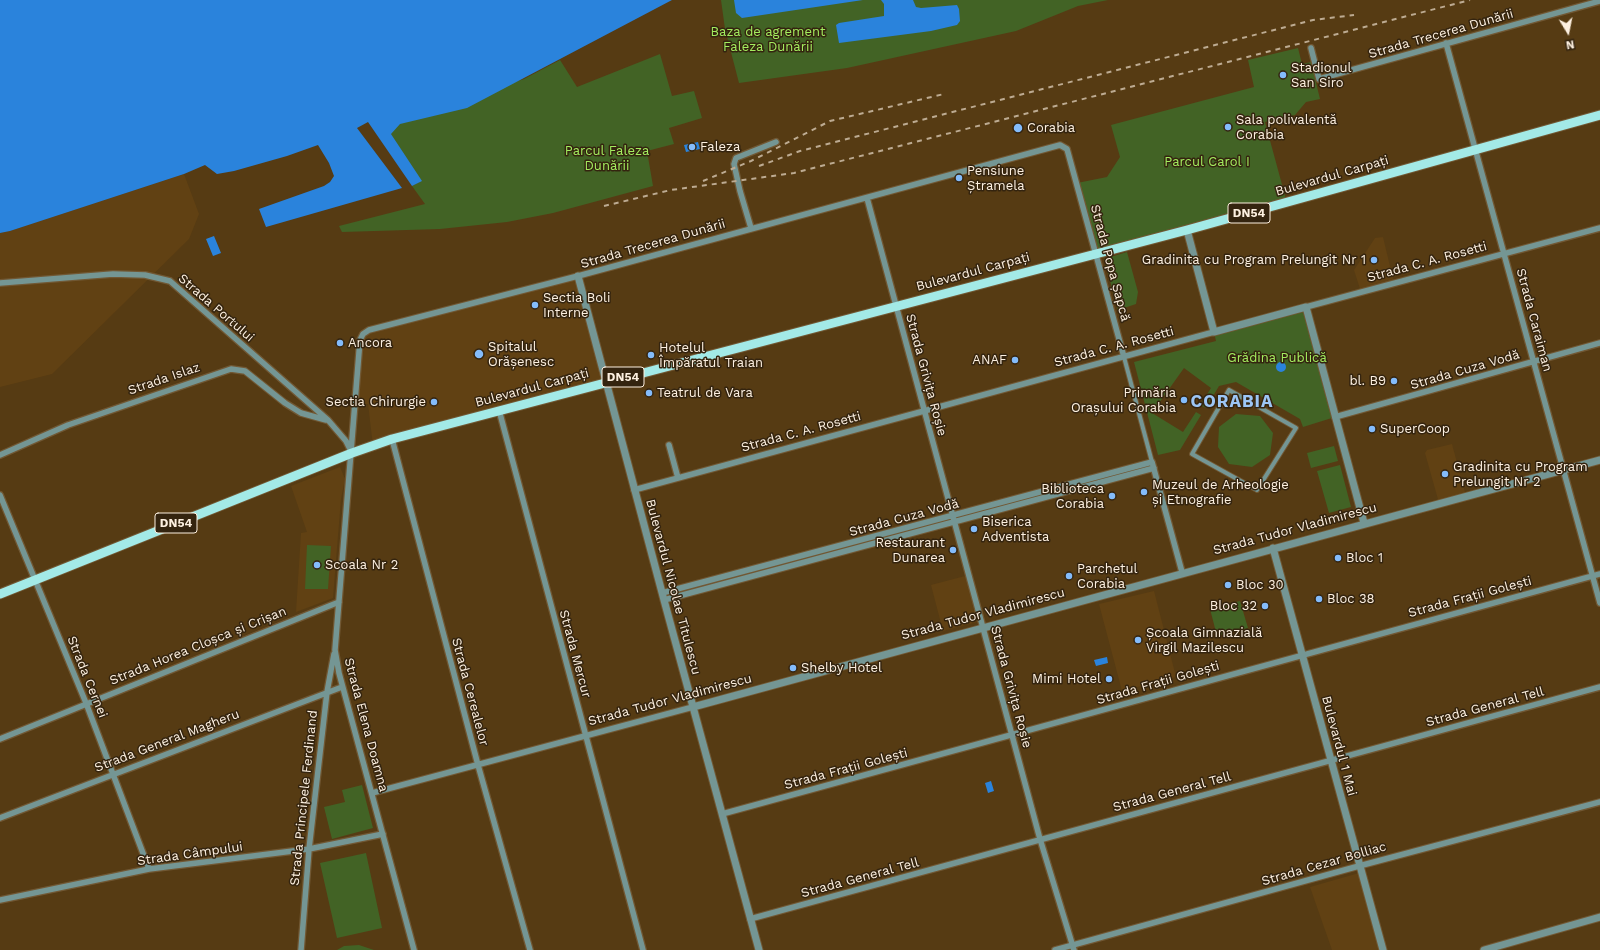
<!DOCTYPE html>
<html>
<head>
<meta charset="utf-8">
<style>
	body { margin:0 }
	#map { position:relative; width:1600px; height:950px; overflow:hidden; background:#563b13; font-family:"Work Sans",sans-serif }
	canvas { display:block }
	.north { position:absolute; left:1548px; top:12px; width:40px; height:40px; -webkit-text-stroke:3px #34240f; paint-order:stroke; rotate:170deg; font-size:11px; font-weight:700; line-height:16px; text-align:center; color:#fdf0e0 }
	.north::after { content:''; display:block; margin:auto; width:14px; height:18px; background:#fdf0e0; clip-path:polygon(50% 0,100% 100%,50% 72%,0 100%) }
</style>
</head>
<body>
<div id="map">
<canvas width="1600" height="950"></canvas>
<div class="north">N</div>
</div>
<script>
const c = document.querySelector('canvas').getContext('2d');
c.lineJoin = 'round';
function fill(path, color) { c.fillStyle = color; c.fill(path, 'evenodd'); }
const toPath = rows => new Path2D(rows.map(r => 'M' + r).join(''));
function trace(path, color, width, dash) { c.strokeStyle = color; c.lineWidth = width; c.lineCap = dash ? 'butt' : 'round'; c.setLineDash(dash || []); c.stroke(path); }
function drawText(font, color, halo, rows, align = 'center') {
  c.font = font + ' "Work Sans",sans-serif'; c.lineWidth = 3; c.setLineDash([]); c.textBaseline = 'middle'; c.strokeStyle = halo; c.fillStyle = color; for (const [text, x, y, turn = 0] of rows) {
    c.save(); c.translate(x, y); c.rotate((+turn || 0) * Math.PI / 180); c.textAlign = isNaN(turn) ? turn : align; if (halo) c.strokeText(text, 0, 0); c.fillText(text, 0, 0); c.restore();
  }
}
const built = toPath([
	[184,174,199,214,189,239,52,374,0,387,0,233,10,231],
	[1383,237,1394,283,1361,292,1354,270,1375,238],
	[578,276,606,382,373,446,368,404,355,405,363,334],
	[1452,444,1466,496,1439,503,1425,453,1427,450],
	[340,467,345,479,341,499,333,598,296,612,301,533,307,532,291,486],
	[965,576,977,622,943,631,931,585],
	[1154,591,1176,677,1122,691,1099,604],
	[1359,873,1382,950,1332,950,1310,887]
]);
const green = toPath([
	[721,0,1108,0,1078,6,1016,31,847,68,739,83,725,29],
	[1298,48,1302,64,1311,62,1320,99,1306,102,1295,115,1265,122,1287,203,1096,254,1077,183,1107,177,1120,157,1111,125,1254,87,1248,60],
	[660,54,672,96,694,91,702,118,669,128,674,144,647,151,653,186,553,213,507,222,440,229,342,232,339,226,425,204,412,186,421,181,390,133,400,121,524,79,560,60,577,87],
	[1127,252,1138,292,1136,304,1118,310,1104,259],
	[1306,307,1335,417,1303,427,1300,419,1236,382,1219,386,1206,408,1200,405,1211,388,1184,368,1152,413,1183,432,1196,412,1201,415,1180,450,1158,455,1134,362,1216,341,1214,332],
	[1236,414,1260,416,1273,433,1270,455,1252,467,1229,464,1218,447,1219,427],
	[1334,446,1338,461,1311,468,1307,453],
	[1340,465,1351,507,1329,513,1317,471],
	[1025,498,1026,499,967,516,966,514],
	[947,520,947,522,683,592,682,590],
	[307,545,331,546,328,589,305,589],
	[1240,601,1248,628,1217,636,1210,609],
	[362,785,373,828,332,839,324,807,345,802,342,790],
	[366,853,382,928,337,938,320,863],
	[359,945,374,950,337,950,344,946]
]);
const water = toPath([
	[0,0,672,0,467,108,400,124,391,134,422,181,412,186,368,122,357,128,402,188,266,227,259,209,324,186,330,182,334,176,329,163,318,145,287,156,234,171,217,174,205,165,184,174,10,231,0,233],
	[734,0,863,0,742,18,736,13],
	[881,0,913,0,916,7,921,8,957,5,959,9,960,21,957,25,931,31,839,43,836,25,839,23,884,16,884,4],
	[698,142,700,149,686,152,684,145],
	[214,236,221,253,213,256,206,239],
	'1276 367a5 5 0 1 1 10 0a5 5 0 1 1-10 0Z',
	[1107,657,1108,663,1096,666,1094,660],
	[991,781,994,791,988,793,985,783]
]);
const pedestrian = toPath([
	[1124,357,1152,462],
	[1229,390,1296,428,1257,490,1192,454,1229,390]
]);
const minor = toPath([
	[1446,43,1600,603],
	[1311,48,1319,79,1600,1],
	[867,198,1040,839,1074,950],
	[751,228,740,191,734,164,736,158,776,142],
	[0,283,113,274,145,275,170,281,328,420,346,441,352,453],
	[1306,307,1600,228],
	[499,410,643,950],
	[1335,417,1600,343],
	[392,439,478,765,530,950],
	[669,445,678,478],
	[0,455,68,425,231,369,245,371,285,403,301,413,326,420],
	[634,490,1214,332],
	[0,495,86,703,149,869],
	[662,593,1152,462,1182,572],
	[664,600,1154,468],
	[0,739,339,602],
	[372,793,693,707],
	[722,814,1600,574],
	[0,818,342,687],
	[0,900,149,869,309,849,383,834],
	[750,919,1600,687],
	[301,950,309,849,327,692,334,654],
	[414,950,339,673,335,650,360,340,363,334,369,330,578,276,1060,145,1067,149,1124,357],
	[1055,950,1359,866,1600,802]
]);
const tertiary = toPath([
	[1187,230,1214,332,1306,307,1364,523],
	[578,276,664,600,759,950],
	[1273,548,1383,950],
	[693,707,1600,460],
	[1484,950,1600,917]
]);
const primary = toPath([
	[0,594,352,453,392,439,1187,230,1600,115]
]);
const rail = toPath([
	[759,166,800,151,1313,20,1354,15],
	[703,181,751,161,830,121,944,94],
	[604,206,671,190,794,173,1470,0]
]);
const markers = [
	[1283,75,4,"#84bcfb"],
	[1228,127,4,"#84bcfb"],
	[1018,128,5,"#84bcfb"],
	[692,147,4,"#84bcfb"],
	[959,178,4,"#84bcfb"],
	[1374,260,4,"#84bcfb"],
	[535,305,4,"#84bcfb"],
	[340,343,4,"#84bcfb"],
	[479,354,5,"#84bcfb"],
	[651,355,4,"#84bcfb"],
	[1015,360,4,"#84bcfb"],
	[1394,381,4,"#84bcfb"],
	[649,393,4,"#84bcfb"],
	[1184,400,4,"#84bcfb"],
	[434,402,4,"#84bcfb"],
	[1372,429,4,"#84bcfb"],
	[1445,474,4,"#84bcfb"],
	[1144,492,4,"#84bcfb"],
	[1112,496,4,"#84bcfb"],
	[974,529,4,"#84bcfb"],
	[953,550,4,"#84bcfb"],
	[1338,558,4,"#84bcfb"],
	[317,565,4,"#84bcfb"],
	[1069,576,4,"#84bcfb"],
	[1228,585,4,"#84bcfb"],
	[1319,599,4,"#84bcfb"],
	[1265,606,4,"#84bcfb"],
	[1138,640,4,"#84bcfb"],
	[793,668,4,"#84bcfb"],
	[1109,679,4,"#84bcfb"]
];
const shields = [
	[1249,213,42],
	[623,377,42],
	[176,523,42]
];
const shieldNames = [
	["DN54",1249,213],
	["DN54",623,377],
	["DN54",176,523]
];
const parkNames = [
	["Baza de agrement",768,32],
	["Faleza Dunării",768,47],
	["Parcul Faleza",607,151],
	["Dunării",607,166],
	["Parcul Carol I",1207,162],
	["Grădina Publică",1277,358]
];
const streetNames = [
	["Strada Trecerea Dunării",1441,34,-16],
	["Bulevardul Carpați",1332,176,-16],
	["Strada Trecerea Dunării",653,244,-16],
	["Strada C. A. Rosetti",1427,262,-15],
	["Strada Popa Șapcă",1110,263,75],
	["Bulevardul Carpați",973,272,-15],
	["Strada Portului",216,308,41],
	["Strada Caraiman",1534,320,75],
	["Strada C. A. Rosetti",1114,347,-15],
	["Strada Cuza Vodă",1465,370,-16],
	["Strada Grivița Roșie",926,375,75],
	["Strada Islaz",164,379,-19],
	["Bulevardul Carpați",532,388,-15],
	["Strada C. A. Rosetti",801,432,-15],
	["Strada Cuza Vodă",904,518,-15],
	["Strada Tudor Vladimirescu",1295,529,-15],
	["Bulevardul Nicolae Titulescu",673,587,75],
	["Strada Frații Golești",1470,597,-15],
	["Strada Tudor Vladimirescu",983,614,-15],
	["Strada Horea Cloșca și Crișan",198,646,-22],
	["Strada Mercur",575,654,75],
	["Strada Cernei",87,677,68],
	["Strada Frații Golești",1158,683,-16],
	["Strada Grivița Roșie",1011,687,75],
	["Strada Cerealelor",470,692,75],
	["Strada Tudor Vladimirescu",670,700,-15],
	["Strada General Tell",1485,707,-15],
	["Strada Elena Doamna",366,725,75],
	["Strada General Magheru",167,741,-21],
	["Bulevardul 1 Mai",1339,746,75],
	["Strada Frații Golești",846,769,-15],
	["Strada General Tell",1172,792,-15],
	["Strada Principele Ferdinand",304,798,-84],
	["Strada Câmpului",190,854,-8],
	["Strada Cezar Bolliac",1324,864,-16],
	["Strada General Tell",860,878,-15]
];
const poiNames = [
	["Stadionul",1291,68],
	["San Siro",1291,83],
	["Sala polivalentă",1236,120],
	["Corabia",1236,135],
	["Corabia",1027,128],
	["Faleza",700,147],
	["Pensiune",967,171],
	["Ștramela",967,186],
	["Gradinita cu Program Prelungit Nr 1",1366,260,"right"],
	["Sectia Boli",543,298],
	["Interne",543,313],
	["Ancora",348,343],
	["Spitalul",488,347],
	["Orășenesc",488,362],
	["Hotelul",659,348],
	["Împăratul Traian",659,363],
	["ANAF",1007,360,"right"],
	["bl. B9",1386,381,"right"],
	["Teatrul de Vara",657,393],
	["Primăria",1176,393,"right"],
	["Orașului Corabia",1176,408,"right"],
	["Sectia Chirurgie",426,402,"right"],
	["SuperCoop",1380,429],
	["Gradinita cu Program",1453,467],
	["Prelungit Nr 2",1453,482],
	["Muzeul de Arheologie",1152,485],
	["și Etnografie",1152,500],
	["Biblioteca",1104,489,"right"],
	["Corabia",1104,504,"right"],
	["Biserica",982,522],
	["Adventista",982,537],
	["Restaurant",945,543,"right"],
	["Dunarea",945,558,"right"],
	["Bloc 1",1346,558],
	["Scoala Nr 2",325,565],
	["Parchetul",1077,569],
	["Corabia",1077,584],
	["Bloc 30",1236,585],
	["Bloc 38",1327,599],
	["Bloc 32",1257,606,"right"],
	["Școala Gimnazială",1146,633],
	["Virgil Mazilescu",1146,648],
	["Shelby Hotel",801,668],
	["Mimi Hotel",1101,679,"right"]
];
const districtNames = [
	["CORABIA",1232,402]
];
fill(built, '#614113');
fill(green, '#426325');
fill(water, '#2a83dc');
trace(pedestrian, '#715834', 6);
trace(minor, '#715834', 8);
trace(tertiary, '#715834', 9);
trace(primary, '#715834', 11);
trace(pedestrian, '#749694', 4);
trace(minor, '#749694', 5.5);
trace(tertiary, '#749694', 7);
trace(primary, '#a3eae7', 9);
trace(rail, '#bdab92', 2, [5, 5]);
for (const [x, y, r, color] of markers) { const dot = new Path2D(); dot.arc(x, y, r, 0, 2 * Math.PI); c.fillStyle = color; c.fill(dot); trace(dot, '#34240f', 1.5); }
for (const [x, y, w] of shields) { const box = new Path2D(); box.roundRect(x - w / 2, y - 10, w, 20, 3); c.fillStyle = '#34240f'; c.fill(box); trace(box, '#fdf0e0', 1); }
drawText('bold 12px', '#fdf0e0', null, shieldNames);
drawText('13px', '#a3ed5f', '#34240f', parkNames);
drawText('13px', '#fdf0e0', '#34240f', streetNames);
drawText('13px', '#fdf0e0', '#34240f', poiNames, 'left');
c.letterSpacing = '1px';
drawText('bold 17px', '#9dc6f5', '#34240f', districtNames);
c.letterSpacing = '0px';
</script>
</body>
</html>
